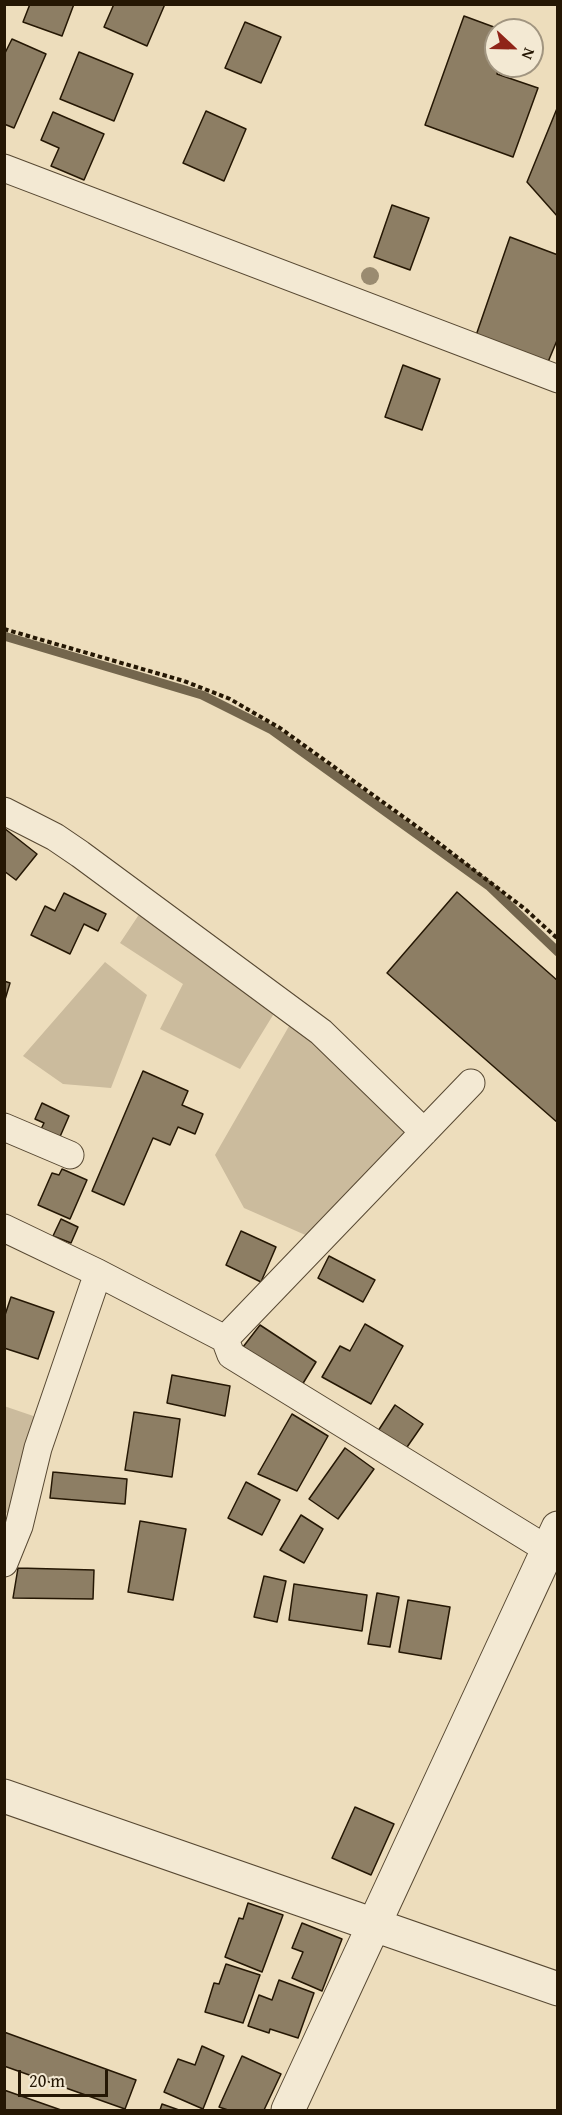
<!DOCTYPE html>
<html>
<head>
<meta charset="utf-8">
<style>
	body { margin:0 }
	#map { position:relative; width:562px; height:2115px; overflow:hidden; background:#edddbc; font-family:"Gentium Book Plus",serif }
	canvas { display:block }
	.frame { position:absolute; inset:0; border:6px solid #251704; pointer-events:none }
	.north { position:absolute; left:484px; top:18px; width:60px; height:60px; box-sizing:border-box; background:#f3e9d3; border:2px solid #a19580; border-radius:50%; rotate:112deg; font-size:16px; font-weight:700; line-height:24px; text-align:center; color:#251704 }
	.north::after { content:''; display:block; margin:auto; width:21px; height:27px; background:#8f2418; clip-path:polygon(50% 0,100% 100%,50% 72%,0 100%) }
	.scale { position:absolute; left:18px; top:2070px; width:90px; height:27px; box-sizing:border-box; border:3px solid #251704; border-top:0; padding-left:8px; font-size:18px; line-height:21px; white-space:nowrap; color:#251704; -webkit-text-stroke:4px #f3e9d3; paint-order:stroke }
</style>
</head>
<body>
<div id="map">
<canvas width="562" height="2115"></canvas>
<div class="frame"></div>
<div class="north">N</div>
<div class="scale">20 m</div>
</div>
<script>
const c = document.querySelector('canvas').getContext('2d');
c.lineJoin = 'round';
function fill(path, color) { c.fillStyle = color; c.fill(path, 'evenodd'); }
const toPath = rows => new Path2D(rows.map(r => 'M' + r).join(''));
function trace(path, color, width, dash) { c.strokeStyle = color; c.lineWidth = width; c.lineCap = dash ? 'butt' : 'round'; c.setLineDash(dash || []); c.stroke(path); }
const green = toPath([
	[146,904,281,1002,240,1069,160,1029,183,984,120,943],
	[105,962,147,995,111,1088,63,1084,23,1056],
	[296,1014,424,1132,319,1241,244,1208,215,1155],
	[4,1406,48,1421,19,1526,5,1511]
]);
const stream = toPath([
	[4,636,202,695,272,730,489,886,558,952]
]);
const building = toPath([
	[30,4,74,4,62,36,23,22,30,4],
	[114,4,165,4,147,46,104,27,114,4],
	[464,16,502,30,496,30,496,66,499,66,497,74,538,88,513,157,425,125,464,16],
	[245,22,281,37,261,83,225,68,245,22],
	[12,39,46,54,14,128,4,124,4,55,12,39],
	[79,52,133,74,114,121,60,99,79,52],
	[558,106,558,217,527,182,558,106],
	[206,111,246,129,224,181,183,163,206,111],
	[53,112,104,134,84,180,51,166,59,148,41,140,53,112],
	[392,205,429,218,410,270,374,257,392,205],
	[510,237,558,255,558,338,543,374,472,347,510,237],
	[403,365,440,379,422,430,385,417,403,365],
	[4,828,37,854,16,880,4,871,4,828],
	[457,892,558,981,558,1123,387,973,457,892],
	[64,893,106,914,98,931,84,924,70,954,31,935,45,906,55,911,64,893],
	[4,981,10,983,4,1003,4,981],
	[143,1071,188,1091,182,1105,203,1114,195,1134,178,1127,170,1145,153,1138,124,1205,92,1191,143,1071],
	[42,1103,69,1116,59,1139,40,1131,44,1123,35,1119,42,1103],
	[62,1169,87,1180,70,1219,38,1205,52,1173,59,1175,62,1169],
	[61,1219,78,1227,71,1243,53,1236,61,1219],
	[241,1231,276,1247,261,1282,226,1265,241,1231],
	[329,1256,375,1280,363,1302,318,1278,329,1256],
	[11,1297,54,1312,38,1359,4,1348,4,1318,11,1297],
	[365,1324,403,1346,371,1404,322,1377,340,1346,350,1351,365,1324],
	[260,1325,316,1362,302,1385,243,1347,260,1325],
	[172,1375,230,1386,225,1416,167,1403,172,1375],
	[395,1405,423,1424,405,1450,378,1431,395,1405],
	[134,1412,180,1419,172,1477,125,1470,134,1412],
	[292,1414,328,1436,297,1491,258,1474,292,1414],
	[345,1448,374,1469,338,1519,309,1499,345,1448],
	[53,1472,127,1479,125,1504,50,1498,53,1472],
	[246,1482,280,1500,262,1535,228,1518,246,1482],
	[301,1515,323,1529,304,1563,280,1550,301,1515],
	[140,1521,186,1529,173,1600,128,1592,140,1521],
	[18,1568,94,1570,93,1599,13,1598,18,1568],
	[264,1576,286,1581,277,1622,254,1617,264,1576],
	[294,1584,367,1595,362,1631,289,1620,294,1584],
	[377,1593,399,1597,390,1647,368,1644,377,1593],
	[408,1600,450,1607,441,1659,399,1652,408,1600],
	[355,1807,394,1824,371,1875,332,1858,355,1807],
	[248,1903,283,1915,262,1972,225,1957,239,1918,243,1919,248,1903],
	[302,1923,342,1939,322,1991,292,1978,303,1952,292,1948,302,1923],
	[226,1964,260,1975,243,2023,205,2012,214,1983,219,1984,226,1964],
	[279,1980,314,1993,298,2038,270,2029,269,2033,248,2026,259,1995,272,2000,279,1980],
	[4,2032,136,2080,125,2109,4,2066,4,2032],
	[202,2046,224,2056,203,2109,164,2092,178,2059,195,2065,202,2046],
	[242,2056,281,2074,264,2110,228,2110,219,2107,242,2056],
	[4,2090,61,2110,4,2110,4,2090],
	[162,2104,179,2110,160,2110,162,2104]
]);
const path = toPath([
	[4,629,184,681,230,699,280,728,423,831,525,909,558,939]
]);
const minor = toPath([
	[4,168,558,379],
	[4,811,55,837,80,854,321,1032,424,1132],
	[4,1127,70,1155],
	[4,1228,98,1273,38,1448,19,1526,4,1563],
	[98,1273,225,1339,231,1355,558,1556],
	[225,1339,471,1083]
]);
const tertiary = toPath([
	[4,1796,558,1989],
	[288,2110,558,1528]
]);
const trees = [
	[370,276]
];
fill(green, '#cbbb9d');
trace(stream, '#74664d', 9);
fill(building, '#8d7e64');
trace(building, '#251704', 1.5);
trace(minor, '#574832', 29);
trace(tertiary, '#574832', 35);
trace(path, '#251704', 4, [4.5, 3]);
trace(minor, '#f3e9d3', 27);
trace(tertiary, '#f3e9d3', 33);
c.fillStyle = '#9a8b70';
for (const [x, y] of trees) { c.beginPath(); c.arc(x, y, 9, 0, 2 * Math.PI); c.fill(); }
</script>
</body>
</html>
